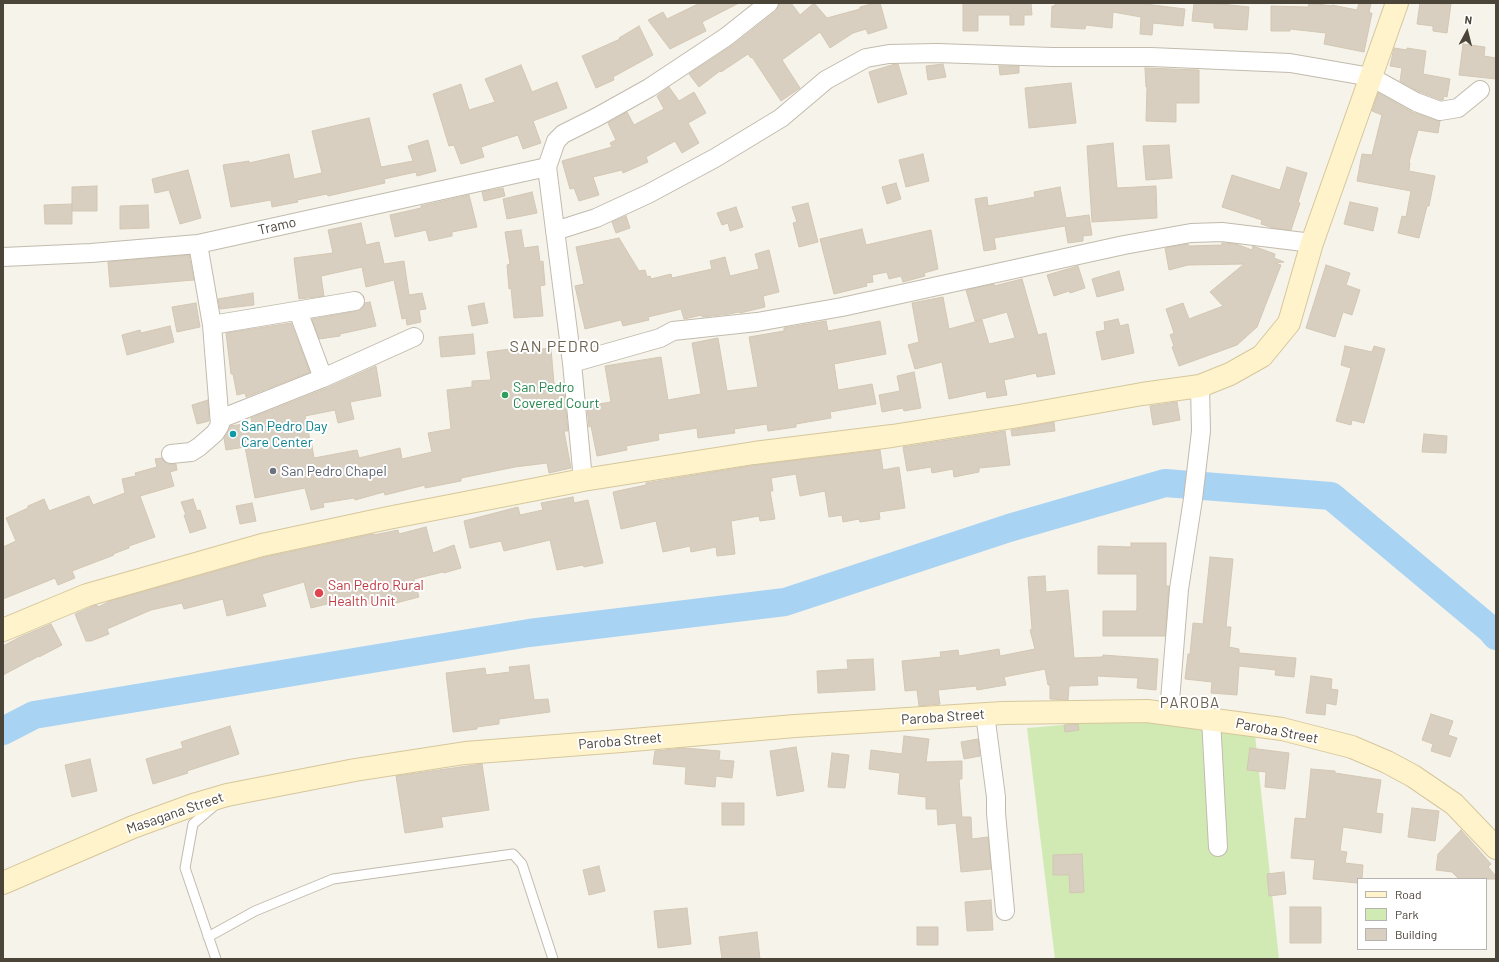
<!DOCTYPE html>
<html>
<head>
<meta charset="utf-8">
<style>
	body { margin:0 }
	#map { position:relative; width:1499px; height:962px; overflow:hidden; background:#f6f3eb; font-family:Barlow,sans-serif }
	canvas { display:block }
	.frame { position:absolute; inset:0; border:4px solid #4b4439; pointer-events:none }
	.legend { position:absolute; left:1357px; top:878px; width:130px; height:72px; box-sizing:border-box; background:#fff; border:1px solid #b7b4b0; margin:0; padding:5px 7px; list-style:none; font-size:12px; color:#4b4439 }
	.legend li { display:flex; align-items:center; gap:8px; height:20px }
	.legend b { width:20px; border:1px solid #b7b4b0 }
	.north { position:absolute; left:1447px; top:12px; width:40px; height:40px; -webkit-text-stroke:3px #fff; paint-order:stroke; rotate:7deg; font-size:11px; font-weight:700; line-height:16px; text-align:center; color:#4b4439 }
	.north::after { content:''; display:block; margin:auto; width:14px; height:18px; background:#4b4439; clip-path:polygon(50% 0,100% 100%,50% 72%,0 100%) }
</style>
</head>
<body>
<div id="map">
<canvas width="1499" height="962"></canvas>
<div class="frame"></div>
<ul class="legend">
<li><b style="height:5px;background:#fff3cc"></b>Road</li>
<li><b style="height:11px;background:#d1eab4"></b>Park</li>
<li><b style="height:11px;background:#d8cfc0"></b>Building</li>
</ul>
<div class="north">N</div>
</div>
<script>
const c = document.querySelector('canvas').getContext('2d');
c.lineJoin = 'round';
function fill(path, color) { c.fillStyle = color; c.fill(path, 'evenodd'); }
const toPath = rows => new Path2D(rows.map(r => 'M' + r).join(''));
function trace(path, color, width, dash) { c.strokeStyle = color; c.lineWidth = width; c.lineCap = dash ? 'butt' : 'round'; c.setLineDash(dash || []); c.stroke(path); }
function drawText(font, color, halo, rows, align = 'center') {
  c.font = font + ' Barlow,sans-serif'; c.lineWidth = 4; c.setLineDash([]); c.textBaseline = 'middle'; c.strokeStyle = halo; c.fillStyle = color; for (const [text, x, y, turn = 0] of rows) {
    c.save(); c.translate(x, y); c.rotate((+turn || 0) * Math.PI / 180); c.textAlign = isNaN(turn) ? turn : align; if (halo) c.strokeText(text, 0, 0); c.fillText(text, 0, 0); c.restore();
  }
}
const green = toPath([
	[1145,718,1255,735,1279,959,1055,959,1027,728]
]);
const river = toPath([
	[3,731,34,715,529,633,785,602,1009,528,1165,483,1331,496,1490,629,1496,636]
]);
const building = toPath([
	[700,3,739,3,702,22,706,31,670,49,648,20,663,12,667,19,700,3],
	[779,3,791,3,800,15,814,3,827,18,860,9,860,7,875,3,880,3,887,28,868,34,866,29,853,33,830,48,820,32,782,60,800,88,781,101,752,57,751,58,748,54,721,72,720,71,699,87,689,74,733,45,776,11,779,7,779,3],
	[963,3,1031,3,1032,15,1024,15,1024,25,1010,25,1010,15,978,15,978,31,963,31,963,3],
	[1055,3,1137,3,1185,9,1183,26,1153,23,1152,35,1140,34,1141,17,1113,12,1112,28,1086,25,1085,29,1051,27,1052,6,1055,6,1055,3],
	[1194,3,1212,3,1249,7,1247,30,1214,28,1214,23,1192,21,1194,3],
	[1309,3,1332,6,1332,5,1357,10,1359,3,1371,3,1369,13,1372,13,1364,52,1324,44,1326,33,1290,29,1290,31,1271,31,1271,6,1308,7,1309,3],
	[1420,3,1451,4,1447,33,1433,31,1433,26,1417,24,1420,3],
	[639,26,653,55,613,77,614,80,596,88,582,56,620,39,619,38,639,26],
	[1463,44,1485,47,1484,56,1496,58,1496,79,1459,75,1463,44],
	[1394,48,1407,50,1407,48,1426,51,1423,74,1450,79,1447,97,1444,96,1443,100,1441,100,1420,92,1400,81,1402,68,1390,66,1394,48],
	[895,64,898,64,907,94,878,103,869,72,895,64],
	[943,64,946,77,928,80,926,66,943,64],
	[521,65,532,92,557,82,567,108,533,121,541,143,523,149,518,135,481,147,484,157,461,164,454,145,449,146,433,94,461,84,469,110,495,102,485,79,521,65],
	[999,66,1019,66,1019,73,1000,75,999,66],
	[1145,68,1199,70,1199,103,1176,103,1176,122,1146,121,1147,87,1146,87,1145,68],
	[1071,83,1076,123,1029,128,1025,88,1071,83],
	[669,87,679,101,694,92,706,113,688,123,699,143,682,153,675,141,646,157,648,162,623,173,622,170,593,177,599,195,579,201,574,188,570,189,562,161,612,147,610,143,616,140,608,123,627,112,634,125,664,109,657,96,669,87],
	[1378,93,1412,112,1440,121,1438,133,1418,130,1409,162,1410,163,1409,171,1435,176,1429,206,1427,206,1419,238,1398,233,1402,216,1406,217,1411,191,1357,181,1362,154,1372,155,1382,115,1372,111,1378,93],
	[369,118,381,167,413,161,408,146,428,140,436,171,417,176,416,172,384,179,385,183,328,196,327,194,297,200,298,202,272,207,271,200,231,207,223,165,249,161,249,163,289,154,294,179,322,173,312,131,369,118],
	[1113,143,1117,188,1156,186,1157,218,1092,222,1087,146,1113,143],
	[1169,145,1172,178,1146,180,1143,146,1169,145],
	[923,154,929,181,906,187,899,160,923,154],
	[1287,167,1307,173,1298,202,1300,203,1291,230,1273,228,1261,224,1262,220,1222,207,1232,175,1280,190,1287,167],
	[188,170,201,218,180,224,169,190,155,193,152,179,188,170],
	[896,183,901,199,887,204,882,187,896,183],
	[97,186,97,211,72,211,72,187,97,186],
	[1060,187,1066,218,1089,215,1092,235,1083,236,1083,241,1068,243,1065,226,994,238,996,249,984,251,975,199,987,197,988,206,1035,197,1034,192,1060,187],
	[503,188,505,196,484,201,482,192,503,188],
	[532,192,537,213,507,219,503,199,532,192],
	[469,195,477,227,452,232,452,236,429,241,426,230,395,237,390,215,421,208,421,206,469,195],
	[1350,202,1378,208,1373,231,1344,224,1350,202],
	[808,203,818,242,799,247,793,223,797,222,792,207,808,203],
	[72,204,72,224,45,224,44,205,72,204],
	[148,205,149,228,120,229,120,206,148,205],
	[736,207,743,227,730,231,728,223,722,225,717,213,736,207],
	[626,216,630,228,616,233,612,222,626,216],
	[361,223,366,245,379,242,384,264,404,261,409,295,422,293,426,309,419,310,421,322,407,325,406,318,402,319,394,280,366,287,362,267,321,276,324,296,299,299,294,258,333,253,328,230,361,223],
	[862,229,866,245,931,230,938,269,924,273,925,276,903,282,901,276,889,279,887,272,872,275,873,282,866,283,867,286,834,294,820,239,862,229],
	[521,230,524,248,538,246,540,262,543,261,545,285,540,286,543,316,514,318,511,288,509,289,507,265,510,264,505,232,521,230],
	[619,238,639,271,645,270,647,277,650,276,651,279,671,274,672,278,712,269,710,261,725,257,730,276,759,269,755,254,769,250,779,292,763,296,765,307,740,313,739,312,729,314,702,317,702,315,684,319,681,309,648,317,649,320,623,326,621,320,585,329,575,286,584,284,576,247,619,238],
	[1222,243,1236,244,1252,250,1253,246,1275,254,1274,258,1284,262,1275,263,1281,265,1257,327,1237,345,1179,366,1172,347,1174,346,1170,335,1174,333,1166,309,1183,303,1189,319,1223,306,1210,292,1244,264,1188,265,1169,270,1165,248,1188,244,1189,246,1222,245,1222,243],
	[189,255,194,280,110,287,108,262,189,255],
	[1326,265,1350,273,1346,285,1360,290,1352,315,1343,312,1335,337,1306,328,1326,265],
	[1078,266,1085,288,1070,293,1069,291,1054,296,1047,275,1078,266],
	[1119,271,1124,290,1097,297,1092,279,1119,271],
	[1022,279,1038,335,1046,333,1055,374,1037,377,1036,373,1004,380,1007,395,987,398,986,391,949,399,942,362,915,369,908,345,919,342,912,303,943,297,949,329,982,320,989,344,1015,338,1007,312,975,321,966,290,994,284,994,286,1022,279],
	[253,293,254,305,220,309,218,299,253,293],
	[370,302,376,326,340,334,340,336,319,339,312,319,357,311,362,309,365,303,370,302],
	[196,303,200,327,177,332,172,307,196,303],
	[484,303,488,323,472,326,468,306,484,303],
	[1118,319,1120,326,1128,324,1134,353,1102,360,1096,332,1105,330,1104,322,1118,319],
	[826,321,828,331,880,321,886,354,834,364,838,390,872,384,876,404,830,412,831,418,796,424,796,427,768,431,767,424,734,429,735,433,698,438,697,428,658,434,659,440,626,446,627,450,597,456,591,426,589,427,587,406,611,402,605,366,661,357,668,400,701,394,692,343,718,338,727,391,758,387,749,337,784,331,784,328,826,321],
	[291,323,310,372,246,397,245,393,237,395,233,374,231,374,226,333,291,323],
	[170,326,174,342,127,355,122,335,140,330,141,333,170,326],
	[473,334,475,354,441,357,439,337,473,334],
	[1345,346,1372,352,1374,346,1385,349,1364,423,1352,420,1351,425,1336,421,1351,368,1341,365,1345,346],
	[551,348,554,384,563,383,568,431,564,431,571,468,549,473,547,463,515,467,461,478,461,481,425,488,425,485,385,495,384,492,355,500,354,498,323,503,324,507,311,510,305,488,255,498,245,447,226,450,224,438,230,426,252,423,251,418,327,388,376,366,381,396,350,402,354,419,338,423,335,410,305,416,310,440,311,440,314,458,357,450,359,458,400,448,402,459,432,452,428,433,451,429,447,390,472,387,472,381,491,380,487,352,510,349,510,352,551,348],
	[914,372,921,408,904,411,903,408,882,412,879,395,900,391,897,376,914,372],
	[208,400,209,421,197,424,192,405,208,400],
	[1177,402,1180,420,1153,425,1150,406,1177,402],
	[1054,422,1055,431,1012,436,1011,430,1054,422],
	[1005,431,1010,465,979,468,979,472,954,477,953,469,932,473,931,467,907,471,903,447,1005,431],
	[1424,434,1447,436,1446,453,1422,452,1424,434],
	[880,450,883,470,899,467,905,508,879,512,880,519,860,522,859,519,843,522,842,515,829,517,825,491,800,496,796,474,771,478,773,491,770,491,775,519,760,521,759,516,731,521,735,554,717,556,716,547,691,552,690,546,663,552,656,521,621,529,613,492,646,485,646,483,658,481,756,465,880,450],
	[162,458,167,464,176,464,177,470,170,472,174,486,140,496,155,537,129,546,129,548,113,554,114,555,72,571,75,578,58,585,55,578,3,599,3,547,16,541,6,518,28,508,28,506,44,499,49,511,89,496,93,505,125,493,122,479,136,476,135,473,157,467,155,459,162,458],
	[573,497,574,503,588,500,603,563,584,567,583,565,557,570,550,540,504,551,501,541,470,548,464,521,518,507,520,515,543,510,541,503,573,497],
	[193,499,197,511,200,510,206,528,190,533,184,515,186,515,181,502,193,499],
	[252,503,256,521,240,524,236,506,252,503],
	[426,527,433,553,454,545,461,568,444,573,443,572,414,579,419,597,396,603,395,599,363,605,362,600,336,606,335,602,311,608,304,582,262,594,266,606,227,616,223,599,184,609,182,603,151,610,107,629,109,634,91,641,86,641,75,614,91,607,97,605,98,607,110,601,265,557,368,535,374,534,374,535,398,530,399,534,426,527],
	[1131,543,1166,543,1166,586,1169,586,1165,636,1103,636,1103,611,1136,611,1137,609,1137,574,1098,574,1098,546,1131,547,1131,543],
	[1210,557,1233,559,1226,627,1231,627,1229,647,1239,649,1239,653,1296,658,1294,677,1275,675,1276,670,1239,666,1237,695,1211,693,1212,682,1185,679,1188,654,1190,654,1193,623,1203,624,1210,557],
	[1045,576,1046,592,1068,590,1074,658,1103,657,1103,655,1158,659,1156,690,1137,688,1138,678,1097,676,1098,685,1069,686,1068,700,1050,699,1050,685,1048,685,1045,669,1004,677,1006,685,977,690,976,686,938,690,940,704,919,706,917,690,905,691,902,661,941,657,940,652,958,650,959,656,999,649,1000,656,1035,649,1030,630,1032,629,1028,577,1045,576],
	[51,624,62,645,39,657,39,656,3,675,3,646,20,637,51,624],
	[873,659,875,690,818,693,817,671,848,669,847,660,873,659],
	[529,665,534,700,548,699,550,712,499,719,499,724,477,727,477,729,453,732,446,673,485,668,486,675,510,672,509,667,529,665],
	[1311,676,1332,679,1331,689,1338,690,1336,705,1326,703,1325,715,1306,713,1311,676],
	[1431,714,1453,721,1448,735,1457,738,1450,757,1431,751,1433,744,1422,740,1431,714],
	[1078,724,1079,730,1065,732,1064,725,1078,724],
	[230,726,239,754,187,771,188,773,153,784,146,759,183,748,181,742,230,726],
	[904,736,929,739,926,762,962,761,962,779,959,779,962,817,971,817,972,839,988,837,991,869,961,872,956,823,938,825,937,809,926,809,926,797,898,794,900,773,869,769,871,750,902,754,904,736],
	[978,739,980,756,964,759,961,742,978,739],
	[796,747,804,791,777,796,770,751,796,747],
	[684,748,720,751,719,760,734,761,732,778,716,776,715,787,685,784,686,767,653,764,655,751,684,748],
	[1250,748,1289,753,1285,789,1265,787,1266,772,1247,770,1250,748],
	[832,753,849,755,845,788,828,787,832,753],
	[90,759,97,791,72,797,65,765,90,759],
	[482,764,489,810,441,817,443,827,405,833,396,776,482,764],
	[1311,769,1335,771,1335,773,1381,780,1376,813,1383,814,1381,833,1343,827,1340,851,1347,852,1345,863,1363,865,1362,879,1358,879,1358,883,1313,879,1315,860,1291,858,1295,818,1306,819,1311,769],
	[722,803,744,803,744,825,722,825,722,803],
	[1412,808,1439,811,1435,841,1408,837,1412,808],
	[1461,830,1491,864,1488,867,1496,876,1496,879,1459,879,1452,872,1436,870,1438,854,1461,830],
	[1082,854,1084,892,1070,893,1069,875,1053,875,1053,855,1082,854],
	[599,866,605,891,589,895,583,870,599,866],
	[1284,872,1286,894,1269,896,1267,874,1284,872],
	[991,900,993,930,967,931,965,902,991,900],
	[1290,907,1321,907,1321,943,1290,943,1290,907],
	[687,908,691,944,658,948,654,911,687,908],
	[917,927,938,927,938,945,917,945,917,927],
	[757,932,760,959,722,959,719,937,757,932]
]);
const lane = toPath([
	[215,805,193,824,185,868,216,959],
	[208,937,255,911,333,879,513,854,522,864,553,959]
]);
const street = toPath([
	[555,231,596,218,648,194,715,158,781,118,826,80,866,58,889,54,937,53,1052,57,1151,57,1290,63,1371,77,1416,102,1440,111,1458,108,1480,90],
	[3,257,91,253,198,244,547,167],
	[298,311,323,378],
	[212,325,355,301],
	[572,363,660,338,673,331,757,322,842,307,1124,245,1191,233,1222,232,1312,243],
	[220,419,323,378,414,337],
	[171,454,191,452,199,447,215,433,220,425,212,325,198,244],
	[583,480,572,363,547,167,556,141,563,134,597,117,649,88,726,37,769,3],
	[1169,713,1179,589,1193,499,1201,431,1200,386],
	[985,714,996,797,996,813,1005,911],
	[1211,719,1218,847]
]);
const secondary = toPath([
	[3,630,87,595,262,545,388,518,583,480,754,453,892,436,1019,416,1142,394,1200,386,1230,374,1262,356,1289,323,1312,243,1397,3],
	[3,883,133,827,193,805,227,795,355,770,465,753,621,741,795,726,1003,713,1147,711,1282,729,1352,747,1387,762,1413,776,1454,804,1496,848]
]);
const markers = [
	[505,395,4,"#2e9e5b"],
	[233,434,4,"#0f9aa8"],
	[273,471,4,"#6b7280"],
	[319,593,5,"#e0444e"]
];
const streetNames = [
	["Tramo",277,226,-13],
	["Paroba Street",943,717,-4],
	["Paroba Street",1277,731,11],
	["Paroba Street",620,741,-5],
	["Masagana Street",175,813,-19]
];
const leisureNames = [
	["San Pedro",513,387],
	["Covered Court",513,403]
];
const cultureNames = [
	["San Pedro Day",241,426],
	["Care Center",241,442]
];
const worshipNames = [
	["San Pedro Chapel",281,471]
];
const healthNames = [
	["San Pedro Rural",328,585],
	["Health Unit",328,601]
];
const neighbourhoodNames = [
	["PAROBA",1190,703]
];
const quarterNames = [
	["SAN PEDRO",555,347]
];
fill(green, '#d1eab4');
trace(river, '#a8d3f2', 28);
fill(building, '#d8cfc0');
trace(building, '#d3c7b3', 1);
trace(lane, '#c2bbad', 11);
trace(street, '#c2bbad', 20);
trace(secondary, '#d6c79b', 24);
trace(lane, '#fff', 9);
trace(street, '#fff', 18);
trace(secondary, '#fff3cc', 22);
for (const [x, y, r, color] of markers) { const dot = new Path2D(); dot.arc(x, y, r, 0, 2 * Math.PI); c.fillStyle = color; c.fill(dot); trace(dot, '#fff', 1.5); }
drawText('14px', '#4b4439', '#fff', streetNames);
drawText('14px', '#27864d', '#fff', leisureNames, 'left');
drawText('14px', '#0d838f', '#fff', cultureNames, 'left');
drawText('14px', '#5b616d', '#fff', worshipNames, 'left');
drawText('14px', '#be3a42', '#fff', healthNames, 'left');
c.letterSpacing = '1px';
drawText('15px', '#6e6250', '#fff', neighbourhoodNames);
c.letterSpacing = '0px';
c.letterSpacing = '1px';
drawText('16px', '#6e6250', '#fff', quarterNames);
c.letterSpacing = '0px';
</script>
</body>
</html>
